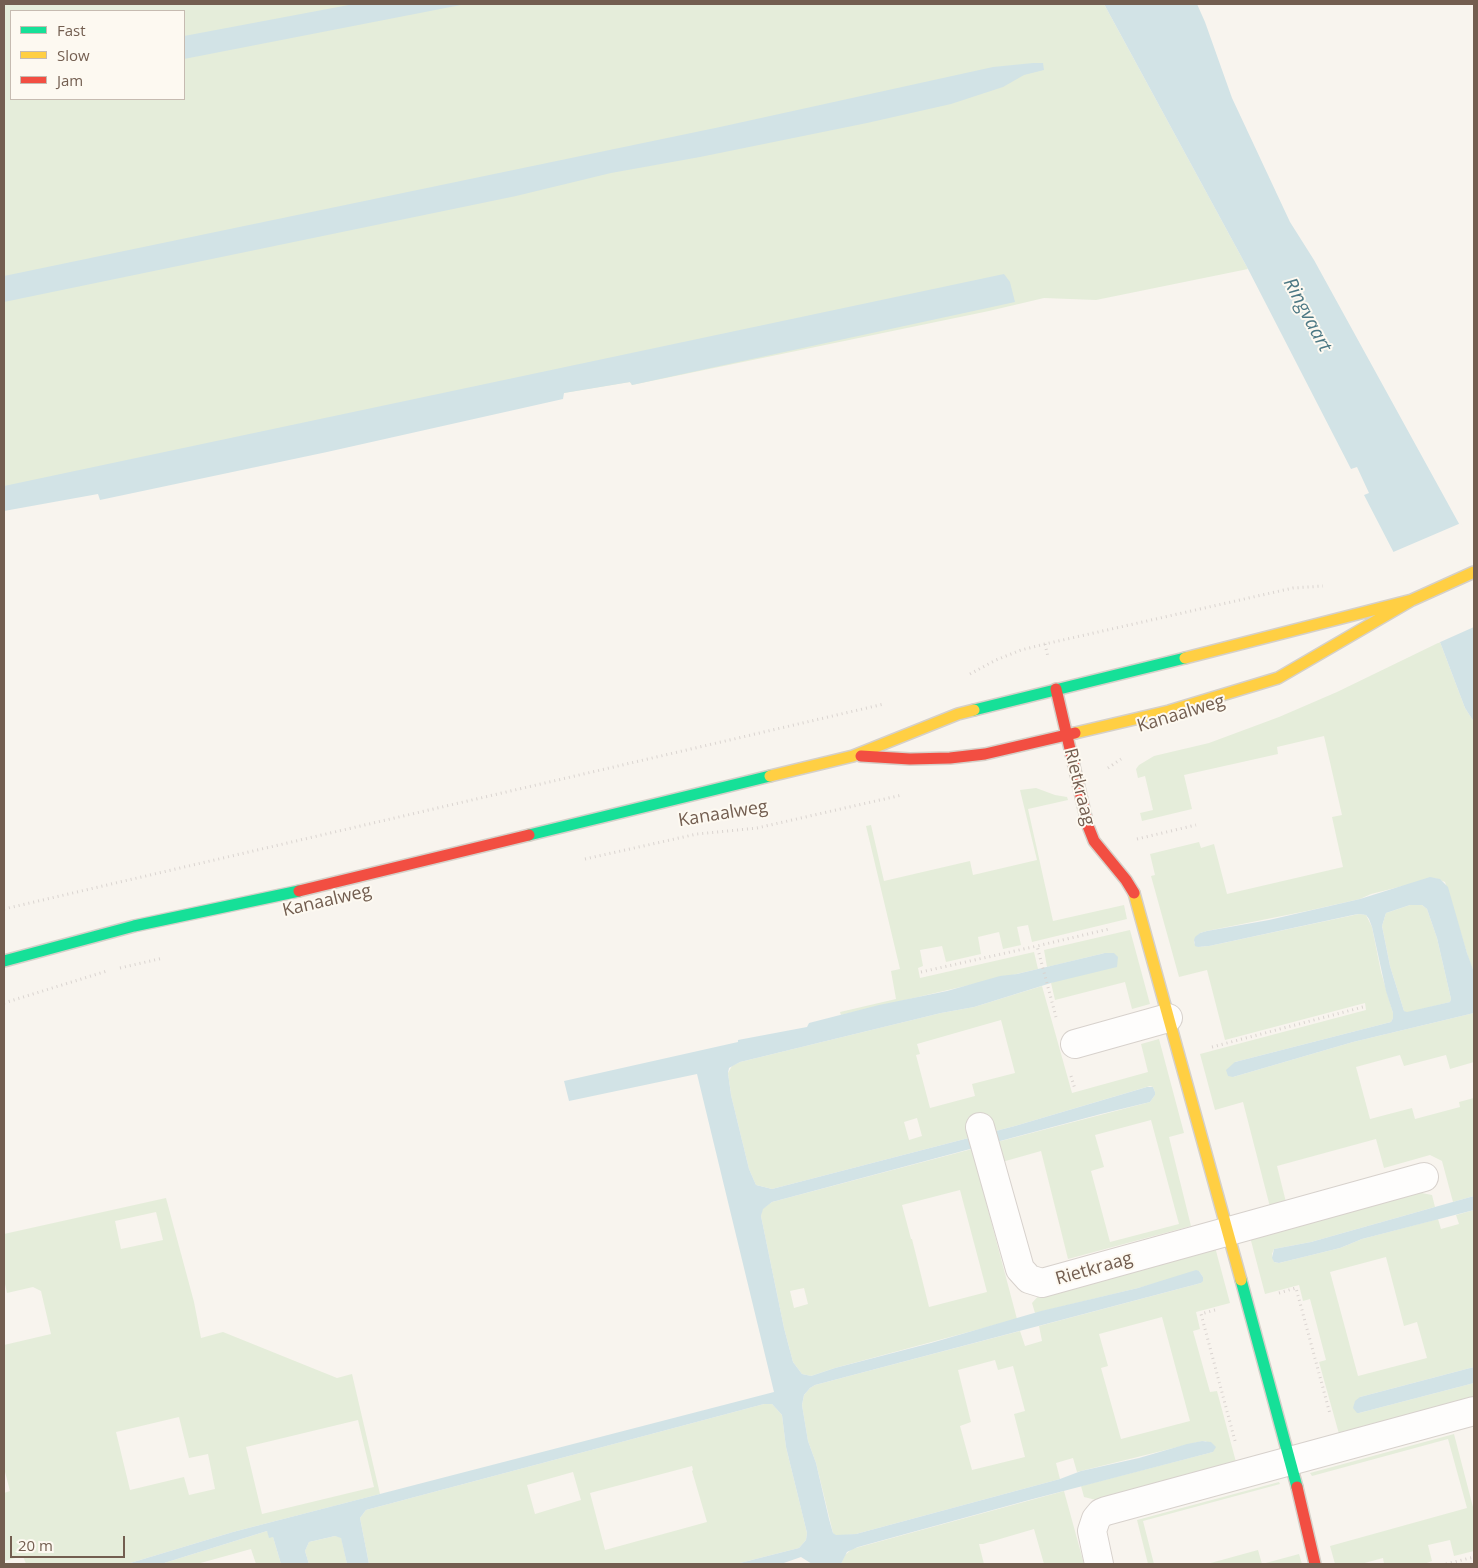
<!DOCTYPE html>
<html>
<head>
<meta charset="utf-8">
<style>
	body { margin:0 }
	#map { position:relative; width:1478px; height:1568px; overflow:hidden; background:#f8f4ee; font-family:"Open Sans",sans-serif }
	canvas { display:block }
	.frame { position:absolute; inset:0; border:5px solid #735e50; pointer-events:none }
	.legend { position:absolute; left:10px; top:10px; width:175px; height:90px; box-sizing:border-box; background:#fdf9f1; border:1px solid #c6bbb1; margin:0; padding:6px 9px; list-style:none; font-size:15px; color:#735e50 }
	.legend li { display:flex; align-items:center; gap:10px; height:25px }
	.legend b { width:25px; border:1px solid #c6bbb1 }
	.scale { position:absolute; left:10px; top:1536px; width:115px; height:22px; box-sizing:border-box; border:2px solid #735e50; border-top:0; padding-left:6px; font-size:15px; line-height:18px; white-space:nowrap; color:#735e50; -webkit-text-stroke:4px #fdf9f1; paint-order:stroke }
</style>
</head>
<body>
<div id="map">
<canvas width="1478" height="1568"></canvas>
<div class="frame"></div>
<ul class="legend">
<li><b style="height:6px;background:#16e098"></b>Fast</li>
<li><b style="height:6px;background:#ffcf43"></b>Slow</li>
<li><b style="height:6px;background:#f24e42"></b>Jam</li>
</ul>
<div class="scale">20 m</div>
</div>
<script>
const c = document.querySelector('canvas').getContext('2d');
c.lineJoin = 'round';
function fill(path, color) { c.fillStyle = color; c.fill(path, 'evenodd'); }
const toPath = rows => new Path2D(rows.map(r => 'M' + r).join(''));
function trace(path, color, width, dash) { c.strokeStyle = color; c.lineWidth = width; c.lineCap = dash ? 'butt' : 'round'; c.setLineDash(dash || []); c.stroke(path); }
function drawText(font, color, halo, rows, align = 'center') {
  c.font = font + ' "Open Sans",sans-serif'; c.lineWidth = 4; c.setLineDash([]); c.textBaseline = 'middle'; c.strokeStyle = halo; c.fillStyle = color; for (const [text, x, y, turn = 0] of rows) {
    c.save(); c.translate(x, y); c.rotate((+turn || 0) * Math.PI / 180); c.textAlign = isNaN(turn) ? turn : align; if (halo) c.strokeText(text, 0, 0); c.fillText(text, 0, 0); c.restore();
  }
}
const green = toPath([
	[4,4,1104,4,1248,269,1096,300,1044,298,989,311,632,385,630,382,564,393,4,510],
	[11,11,184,11,184,99,11,99],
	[1440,642,1465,708,1474,722,1474,972,1470,963,1445,882,1435,878,1371,894,1360,899,1307,911,1207,931,1200,933,1194,940,1194,943,1198,947,1209,946,1359,914,1366,915,1372,927,1381,972,1393,1013,1393,1018,1391,1022,1235,1062,1233,1077,1353,1042,1474,1013,1474,1062,1450,1069,1446,1055,1404,1066,1400,1055,1356,1067,1370,1119,1412,1108,1415,1119,1460,1107,1459,1102,1474,1098,1474,1196,1453,1202,1442,1161,1430,1155,1384,1168,1376,1139,1277,1166,1286,1202,1270,1207,1243,1102,1215,1110,1200,1054,1366,1010,1365,1003,1225,1040,1207,970,1179,977,1151,876,1155,875,1150,854,1199,842,1201,848,1214,844,1227,894,1343,867,1332,817,1342,815,1324,736,1277,747,1278,754,1184,775,1192,809,1142,821,1140,813,1153,810,1145,776,1138,778,1136,769,1139,765,1154,756,1209,743,1279,717,1337,692],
	[1036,788,1055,795,1067,797,1068,800,1028,809,1053,921,1124,905,1127,919,1032,942,1028,925,1017,927,1021,945,1003,949,999,932,978,937,981,954,946,962,942,946,920,950,923,966,918,968,920,978,1034,952,1038,969,841,1015,840,1012,896,999,891,971,900,969,866,826,871,825,884,881,970,861,973,875,1037,860,1020,790],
	[1410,905,1422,905,1427,909,1437,938,1451,999,1450,1002,1407,1013,1404,1011,1390,966,1382,926,1386,913],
	[1130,930,1150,1004,1132,1009,1125,982,1055,1000,1051,983,1105,953,1047,967,1044,950],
	[1042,986,1072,1093,1148,1072,1141,1044,1159,1039,1184,1133,1169,1137,1191,1226,1068,1259,1041,1151,1002,1162,997,1142,1150,1102,1155,1095,1155,1092,1153,1087,1150,1086,1015,1126,772,1189,756,1185,749,1169,731,1095,728,1073,732,1066,740,1062,941,1013,974,1007],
	[1001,1020,1015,1073,972,1084,975,1096,930,1108,916,1055,920,1054,917,1044],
	[917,1118,922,1136,909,1140,904,1122],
	[1151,1120,1179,1224,1110,1242,1091,1171,1104,1167,1095,1135],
	[972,1149,1017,1319,835,1368,811,1376,802,1374,793,1362,784,1328,761,1216,762,1209,772,1202],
	[960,1190,987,1292,929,1307,912,1239,911,1239,902,1205],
	[804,1288,808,1304,794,1308,790,1291],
	[1417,1192,1432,1195,1435,1207,1311,1242,1274,1249,1272,1254,1274,1262,1279,1263,1340,1248,1362,1239,1438,1219,1441,1229,1459,1224,1456,1215,1474,1210,1474,1367,1360,1397,1359,1413,1474,1383,1474,1398,1339,1434,1319,1362,1326,1360,1310,1299,1303,1301,1299,1285,1265,1294,1250,1237],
	[1386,1257,1404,1326,1417,1322,1427,1358,1358,1376,1330,1272],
	[166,1198,194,1302,201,1338,223,1332,337,1378,352,1374,380,1494,233,1532,127,1564,26,1564,23,1556,4,1561,4,1493,10,1491,4,1468,4,1345,51,1334,41,1291,33,1287,7,1293,5,1284,4,1284,4,1234],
	[156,1212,163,1240,121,1249,115,1221],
	[179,1417,189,1458,208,1454,215,1489,189,1495,184,1477,130,1490,116,1432],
	[358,1420,374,1487,262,1514,246,1447],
	[1215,1247,1230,1303,1196,1312,1200,1329,1193,1331,1210,1392,1217,1391,1236,1462,1096,1500,1084,1497,1081,1486,1213,1452,1206,1441,1202,1441,1077,1472,1073,1458,1056,1463,1060,1479,856,1534,836,1536,833,1533,816,1463,808,1441,802,1405,804,1395,810,1388,815,1385,1020,1331,1025,1346,1042,1341,1039,1326,1201,1283,1203,1277,1199,1271,1138,1288,1035,1313,1032,1303,1041,1293],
	[1162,1317,1190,1421,1121,1439,1101,1368,1108,1366,1099,1334],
	[995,1360,998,1370,1013,1366,1025,1411,1014,1414,1025,1457,972,1470,960,1426,971,1422,958,1370],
	[764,1404,772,1404,782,1415,786,1447,807,1533,806,1540,799,1548,736,1564,369,1564,360,1518,366,1510],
	[692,1466,693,1470,692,1471,707,1522,605,1550,590,1493],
	[573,1472,581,1500,535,1514,527,1485],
	[1454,1434,1474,1511,1474,1551,1454,1556,1450,1540,1428,1545,1432,1561,1424,1564,1384,1564,1383,1558,1361,1564,1335,1564,1330,1546,1467,1508,1448,1439,1312,1476,1310,1473],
	[1279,1482,1280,1484,1143,1521,1154,1564,1148,1564,1137,1520],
	[1064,1491,1084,1564,1044,1564,1034,1529,983,1544,979,1544,984,1564,841,1564,845,1555,852,1549],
	[267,1531,273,1537,281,1564,256,1564,251,1549,197,1564,161,1564],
	[335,1536,341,1537,347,1564,309,1564,305,1551,309,1542],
	[1258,1550,1262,1564,1299,1554,1302,1564,1207,1564]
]);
const water = toPath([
	[354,4,466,4,184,59,184,36],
	[1104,4,1197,4,1205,22,1232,98,1290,222,1314,260,1474,551,1474,722,1465,708,1440,642,1364,495,1369,493,1357,467,1351,469,1248,269],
	[1033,63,1043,63,1044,70,1024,75,1003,87,951,104,867,123,700,157,611,173,516,196,4,302,4,276,720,127,993,67],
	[1004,274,1010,282,1015,302,632,385,630,382,564,393,563,399,327,452,100,500,98,494,4,511,4,486],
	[1430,877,1440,879,1448,887,1467,953,1474,972,1474,1013,1353,1042,1233,1077,1228,1076,1226,1070,1235,1062,1391,1022,1393,1018,1393,1013,1386,991,1372,927,1369,919,1366,915,1359,914,1353,915,1209,946,1198,947,1195,946,1194,940,1195,937,1200,933,1207,931,1269,920,1360,899],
	[1410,905,1422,905,1427,909,1437,938,1451,999,1450,1002,1407,1012,1404,1011,1390,966,1382,926,1386,913],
	[1105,953,1114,953,1118,957,1117,967,1051,983,974,1007,941,1013,740,1062,729,1068,728,1073,731,1095,749,1169,756,1185,772,1189,1015,1126,1147,1087,1153,1087,1155,1092,1155,1095,1150,1102,1101,1114,772,1202,763,1209,761,1216,784,1328,793,1362,802,1374,811,1376,835,1368,931,1343,1041,1311,1138,1288,1196,1270,1199,1271,1203,1277,1203,1281,1201,1283,815,1385,810,1388,804,1395,802,1405,808,1441,816,1463,829,1519,833,1533,836,1535,856,1534,1060,1479,1081,1471,1139,1458,1187,1444,1202,1441,1211,1442,1216,1447,1213,1452,1029,1500,858,1547,847,1552,841,1564,812,1564,801,1557,781,1564,736,1564,799,1548,806,1540,807,1533,786,1447,782,1415,772,1404,764,1404,366,1510,360,1518,369,1564,347,1564,341,1538,335,1536,309,1542,305,1551,309,1564,281,1564,273,1537,269,1538,267,1531,161,1564,127,1564,233,1532,774,1392,697,1074,569,1101,564,1081,738,1042,738,1040,807,1027,809,1023,879,1005,947,991,1000,976,1017,974],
	[1474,1196,1474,1210,1362,1239,1340,1248,1279,1263,1274,1262,1272,1258,1274,1249,1311,1242],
	[1474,1367,1474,1383,1359,1413,1357,1413,1353,1408,1355,1401,1360,1397]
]);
const pier = toPath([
	[1461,523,1474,546,1474,627,1438,643,1391,553]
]);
const path = toPath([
	[1045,644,1048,657],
	[970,674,996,660,1021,650,1045,644,1293,588,1323,586],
	[1108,768,1121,759],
	[1137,839,1196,825],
	[585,859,697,834,757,828,902,795],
	[4,909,884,704],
	[120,968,163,958],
	[921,972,1037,946],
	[4,1003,107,971],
	[1056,1017,1037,946,1109,929],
	[1212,1047,1363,1007],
	[1071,1076,1075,1089],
	[1279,1293,1296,1288,1330,1414],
	[1215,1310,1201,1314,1235,1441],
	[1446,1564,1474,1557]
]);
const street = toPath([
	[1075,1044,1168,1018],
	[980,1127,1020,1269,1029,1279,1042,1283,1424,1177],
	[1099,1564,1092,1531,1096,1519,1101,1513,1106,1511,1474,1411]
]);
const fast = toPath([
	[974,710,1185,658],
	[529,835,770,776],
	[4,961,134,926,299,891],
	[1241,1280,1297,1487]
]);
const slow = toPath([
	[1185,658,1412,600],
	[1075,733,1169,711,1278,678,1412,600,1474,572],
	[770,776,853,756,958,714,974,710],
	[1134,893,1241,1280]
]);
const jam = toPath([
	[1056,689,1088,826,1094,841,1126,880,1134,893],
	[861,756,910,759,950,758,985,754,1075,733],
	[299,891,529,835],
	[1297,1487,1315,1564]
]);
const streetNames = [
	["Kanaalweg",1181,714,-17],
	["Rietkraag",1079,787,76],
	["Kanaalweg",723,814,-9],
	["Kanaalweg",327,901,-13],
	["Rietkraag",1094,1269,-16]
];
const waterNames = [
	["Ringvaart",1307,315,62]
];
fill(green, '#e5edda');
fill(water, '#d2e3e6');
fill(pier, '#f8f4ee');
trace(street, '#d7d1cc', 30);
trace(fast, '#d5d0c9', 14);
trace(slow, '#d5d0c9', 14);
trace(jam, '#d5d0c9', 14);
trace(path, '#dad4d0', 3, [1, 4]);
trace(street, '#fefdfc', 28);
trace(fast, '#16e098', 11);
trace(slow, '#ffcf43', 11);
trace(jam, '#f24e42', 11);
drawText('18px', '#735e50', '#fdf9f1', streetNames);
drawText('italic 19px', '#4c7884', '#fdf9f1', waterNames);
</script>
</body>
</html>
